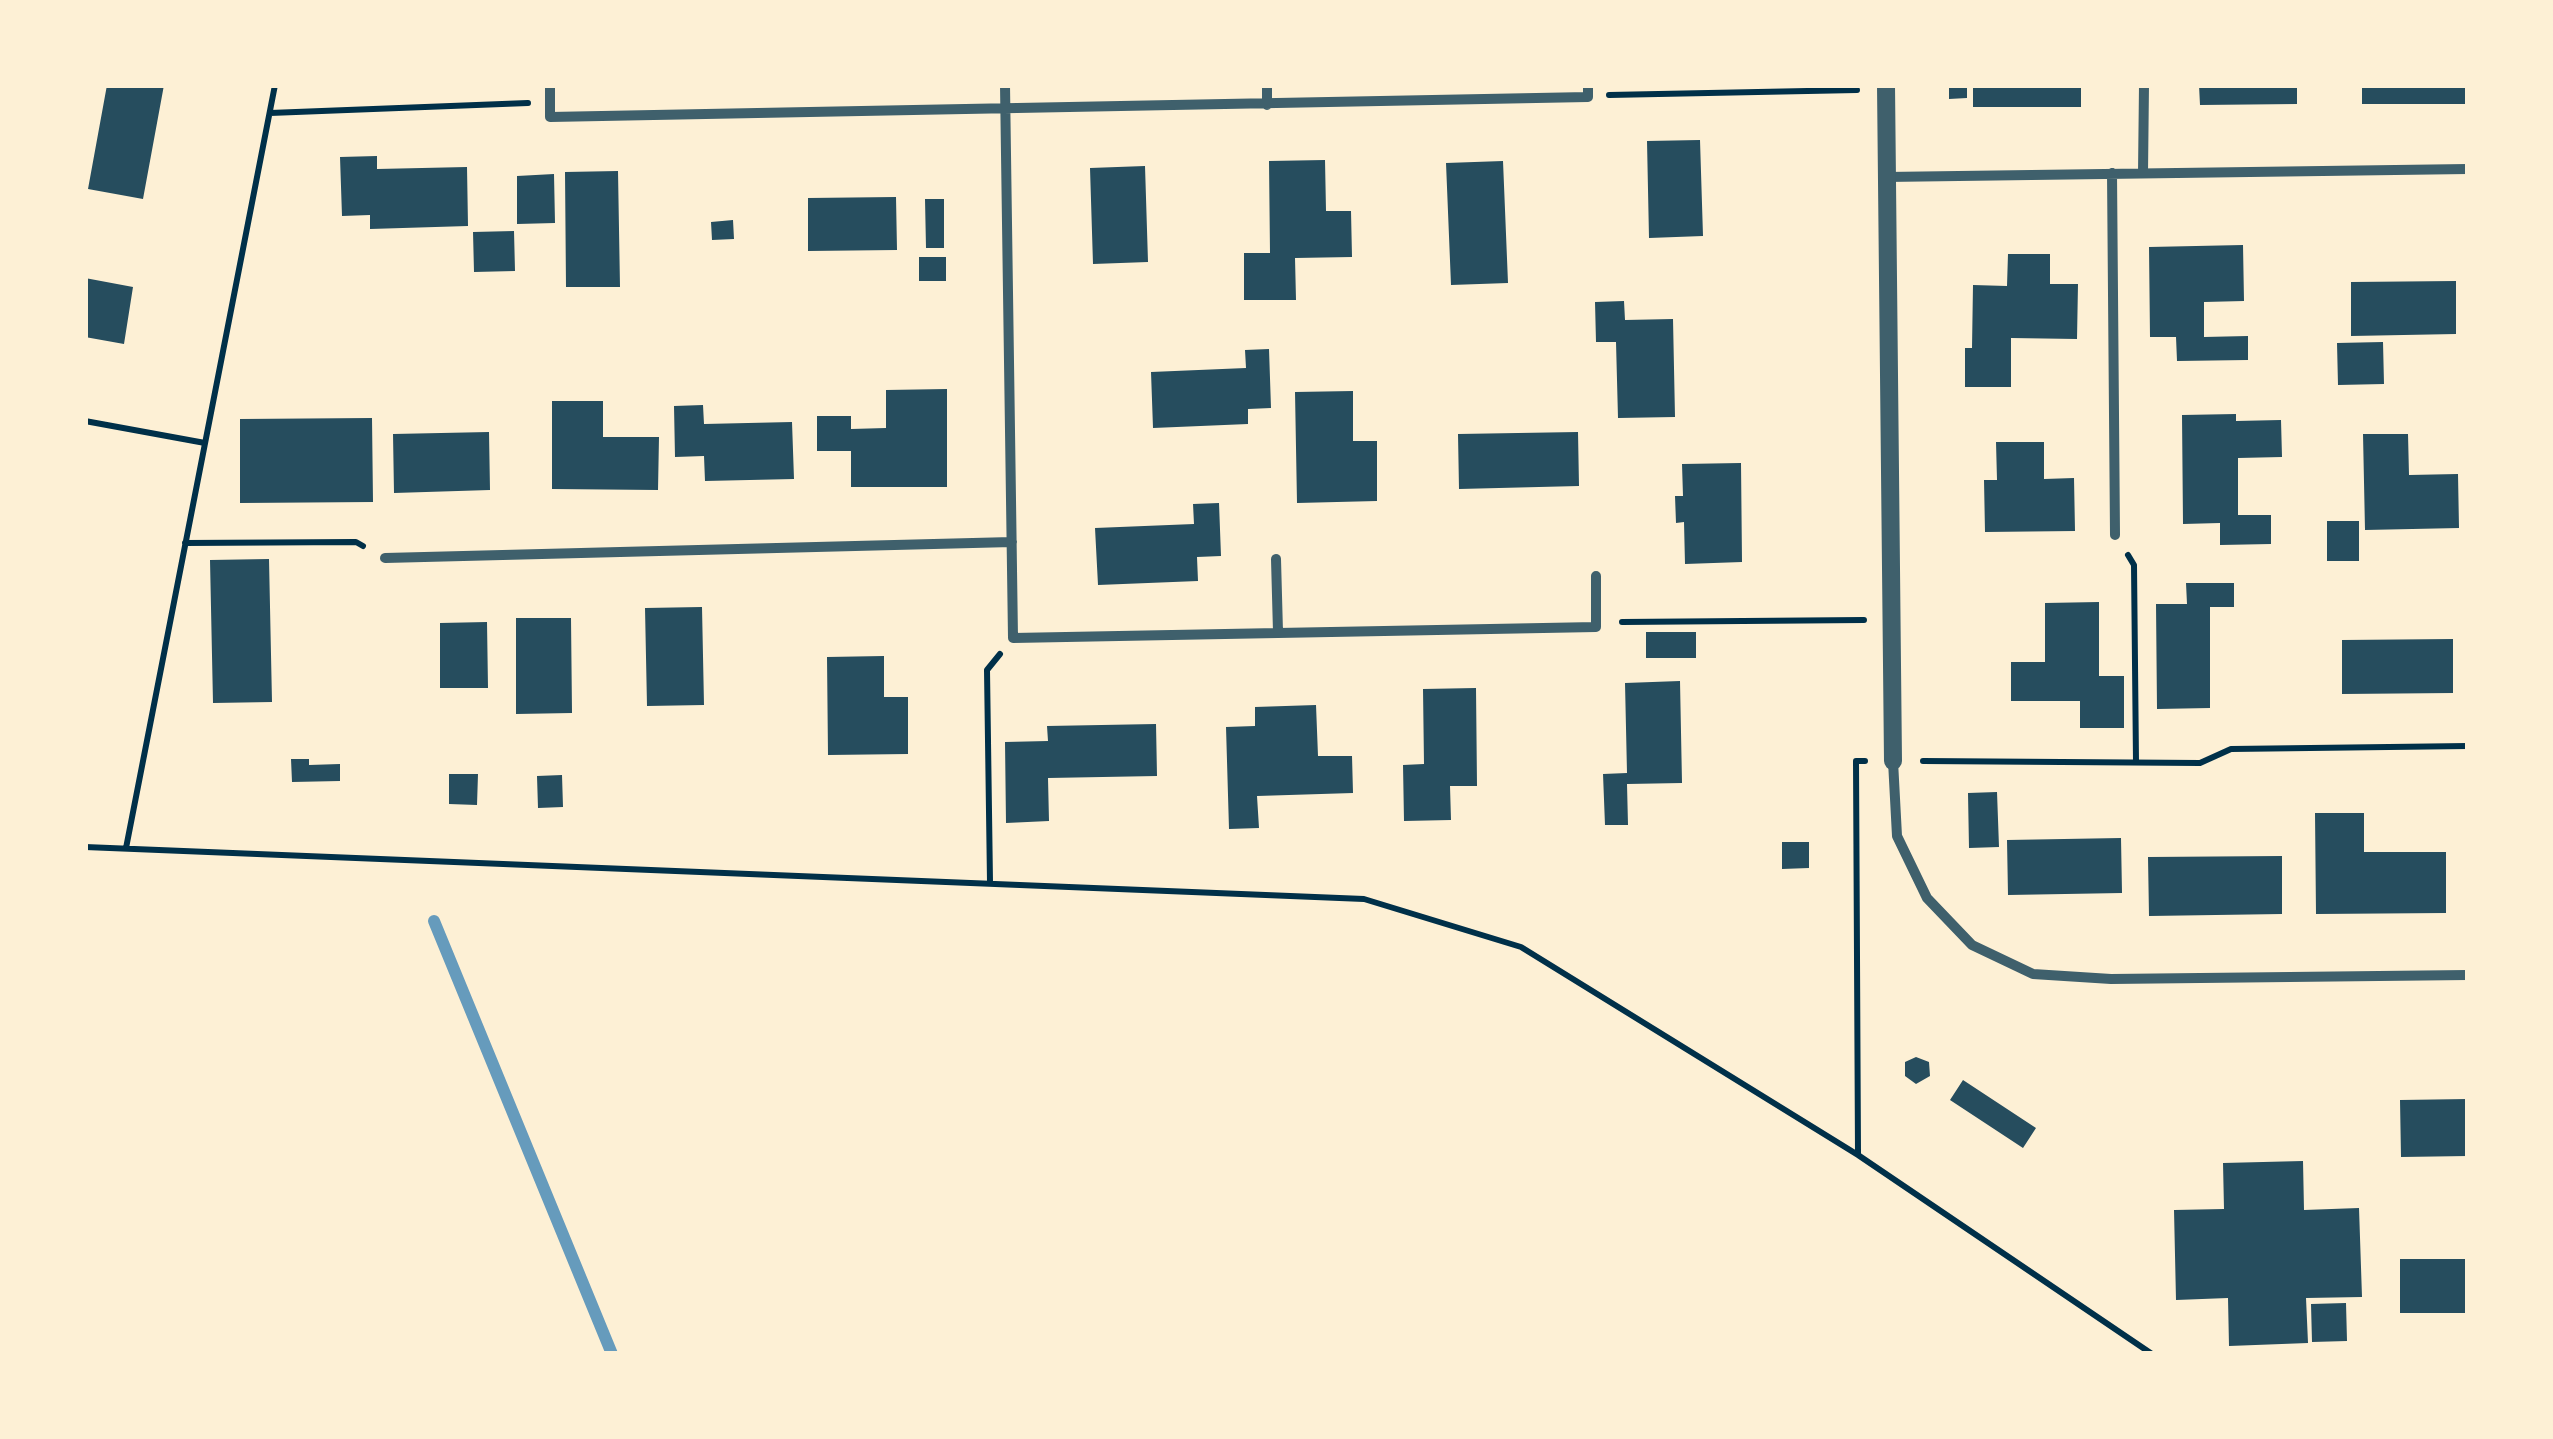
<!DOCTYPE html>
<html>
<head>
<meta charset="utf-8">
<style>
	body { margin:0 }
	#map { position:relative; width:2553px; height:1439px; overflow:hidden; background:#fdf0d5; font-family:"Asap Condensed",sans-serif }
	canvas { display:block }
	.frame { position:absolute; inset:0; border:88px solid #fdf0d5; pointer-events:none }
</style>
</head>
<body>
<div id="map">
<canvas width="2553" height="1439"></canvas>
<div class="frame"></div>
</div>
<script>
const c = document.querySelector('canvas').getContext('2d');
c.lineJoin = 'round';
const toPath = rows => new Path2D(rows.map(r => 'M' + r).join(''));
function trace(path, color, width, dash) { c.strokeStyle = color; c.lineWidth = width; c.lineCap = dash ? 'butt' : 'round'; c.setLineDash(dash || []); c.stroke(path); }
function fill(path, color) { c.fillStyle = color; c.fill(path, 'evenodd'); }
const stream = toPath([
	[434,921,612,1354]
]);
const building = toPath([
	[107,85,164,85,143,199,88,189],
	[1949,85,1967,85,1967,98,1949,99],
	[1973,85,2081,85,2081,107,1973,107],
	[2199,85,2297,85,2297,104,2200,105],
	[2362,85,2468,85,2468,104,2362,104],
	[1700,140,1703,236,1649,238,1647,141],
	[377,156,377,169,467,167,468,226,370,229,370,215,342,216,340,157],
	[1325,160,1326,211,1351,211,1352,257,1295,258,1296,300,1244,300,1244,253,1270,253,1269,161],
	[1503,161,1508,283,1451,285,1446,163],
	[1145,166,1148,262,1093,264,1090,168],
	[618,171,620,287,566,287,565,172],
	[554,174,555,223,517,224,517,176],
	[896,197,897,250,808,251,808,198],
	[925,199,944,199,944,248,926,248],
	[733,220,734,239,712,240,711,222],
	[514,231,515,271,474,272,473,232],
	[2243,245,2244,301,2204,302,2204,337,2248,336,2248,360,2177,361,2176,337,2150,337,2149,247],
	[2008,254,2050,254,2050,284,2078,284,2077,339,2011,338,2011,387,1965,387,1965,348,1972,348,1973,285,2007,286],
	[919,257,946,257,946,281,919,281],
	[85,278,133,287,124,344,85,337],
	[2456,281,2456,334,2351,336,2351,282],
	[1624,301,1625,320,1673,319,1675,417,1618,418,1616,342,1596,342,1595,302],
	[2383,342,2384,384,2338,385,2337,343],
	[1269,349,1271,408,1248,409,1248,424,1153,428,1151,372,1246,368,1245,350],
	[947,389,947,487,851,487,851,451,817,451,817,416,851,416,851,429,886,428,886,390],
	[1353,391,1353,441,1377,441,1377,501,1297,503,1295,392],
	[552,401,603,401,603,437,659,437,658,490,552,489],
	[703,405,704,424,792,422,794,479,705,481,704,456,675,457,674,406],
	[2236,414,2236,421,2281,420,2282,457,2238,458,2238,515,2271,515,2271,544,2220,545,2220,523,2183,524,2182,415],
	[372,418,373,502,240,503,240,419],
	[489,432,490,490,394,493,393,434],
	[1578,432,1579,486,1459,489,1458,434],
	[2363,434,2408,434,2409,475,2458,474,2459,528,2365,530],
	[1996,442,2044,442,2044,479,2074,478,2075,531,1985,532,1984,480,1997,480],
	[1741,463,1742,562,1685,564,1684,522,1676,523,1675,496,1683,496,1682,464],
	[1219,503,1221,556,1197,557,1198,581,1098,585,1095,528,1194,524,1193,504],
	[2327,521,2359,521,2359,561,2327,561],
	[269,559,272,702,213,703,210,560],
	[2186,583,2234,583,2234,607,2210,607,2210,708,2157,709,2156,604,2187,604],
	[2099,602,2099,676,2124,676,2124,728,2080,728,2080,701,2011,701,2011,662,2045,662,2045,603],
	[702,607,704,705,647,706,645,608],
	[516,618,571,618,572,713,516,714],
	[487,622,488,688,440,688,440,623],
	[1646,632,1696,632,1696,658,1646,658],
	[2453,639,2453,693,2342,694,2342,640],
	[884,656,884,697,908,697,908,754,828,755,827,657],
	[1680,681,1682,783,1627,784,1628,825,1605,825,1603,774,1627,773,1625,683],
	[1476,688,1477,786,1450,786,1451,820,1404,821,1403,765,1424,764,1423,689],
	[1316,705,1318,756,1352,756,1353,793,1257,796,1259,828,1229,829,1226,727,1255,726,1255,707],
	[1156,724,1157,776,1048,778,1049,821,1006,823,1005,742,1048,741,1047,726],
	[291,759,309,759,309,765,340,764,340,781,292,782],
	[449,774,478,774,477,805,449,804],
	[562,775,563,807,538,808,537,776],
	[1997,792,1999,847,1969,848,1968,793],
	[2315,813,2364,813,2364,852,2446,852,2446,913,2316,914],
	[2121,838,2122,893,2008,895,2007,840],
	[1782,842,1809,842,1809,868,1782,869],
	[2282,856,2282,914,2149,916,2148,857],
	[1916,1057,1929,1062,1930,1076,1916,1084,1905,1076,1905,1062],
	[1963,1080,2036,1128,2023,1148,1950,1100],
	[2468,1099,2468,1156,2401,1157,2400,1100],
	[2303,1161,2304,1210,2359,1208,2362,1297,2306,1298,2308,1343,2229,1346,2228,1298,2176,1300,2174,1210,2224,1209,2223,1163],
	[2400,1259,2468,1259,2468,1313,2400,1313],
	[2346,1303,2347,1341,2312,1342,2311,1304]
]);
const path = toPath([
	[1609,95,1857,90],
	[270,113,528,103],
	[85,421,205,443],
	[185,543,356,542,363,546],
	[2128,555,2134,565,2136,762],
	[1622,622,1864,620],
	[1923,761,2200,763,2231,749,2468,746],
	[85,847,1364,899,1521,947,1858,1155,2152,1354],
	[126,848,275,85],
	[990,882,987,670,1000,654],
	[1858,1154,1856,761,1865,761]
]);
const minor = toPath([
	[550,85,550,117,1588,97,1588,85],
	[1005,85,1013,638,1596,627,1596,576],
	[1267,85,1267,105],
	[2112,173,2115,535],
	[2143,173,2144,85],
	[1886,177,2468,169],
	[385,558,1012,542],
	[1276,559,1278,632],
	[1893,761,1897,836,1927,898,1972,945,2033,974,2111,979,2468,975]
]);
const tertiary = toPath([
	[1886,85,1893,761]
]);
trace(stream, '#669bbc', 12);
fill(building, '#264d5e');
trace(path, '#003049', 6);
trace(minor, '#3f606c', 10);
trace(tertiary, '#3f606c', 18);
</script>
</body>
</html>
